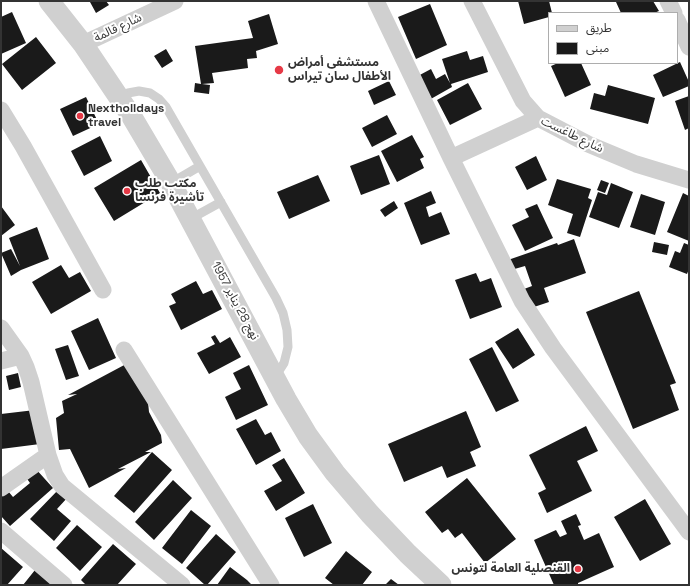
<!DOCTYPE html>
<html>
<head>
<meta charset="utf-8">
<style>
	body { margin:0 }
	#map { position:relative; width:690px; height:586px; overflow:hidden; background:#fff; font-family:"Space Grotesk","Noto Sans Arabic",sans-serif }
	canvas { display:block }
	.frame { position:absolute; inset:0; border:2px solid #333; pointer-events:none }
	.legend { position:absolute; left:548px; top:12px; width:130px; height:52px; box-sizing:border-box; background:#fff; border:1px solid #adadad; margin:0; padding:5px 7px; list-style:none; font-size:12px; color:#333 }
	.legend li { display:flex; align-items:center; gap:8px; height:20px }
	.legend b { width:20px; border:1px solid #adadad }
</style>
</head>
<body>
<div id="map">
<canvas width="690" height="586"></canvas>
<div class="frame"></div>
<ul class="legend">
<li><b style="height:5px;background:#d0d0d0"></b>طريق</li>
<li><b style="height:11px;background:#1a1a1a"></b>مبنى</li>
</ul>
</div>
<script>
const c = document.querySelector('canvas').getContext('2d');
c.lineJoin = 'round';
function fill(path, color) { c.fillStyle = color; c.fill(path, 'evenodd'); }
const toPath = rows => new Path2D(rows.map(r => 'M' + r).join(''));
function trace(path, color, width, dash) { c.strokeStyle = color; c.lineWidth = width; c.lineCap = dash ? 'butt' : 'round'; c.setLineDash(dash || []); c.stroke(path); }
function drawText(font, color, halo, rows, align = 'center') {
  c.font = font + ' "Space Grotesk","Noto Sans Arabic",sans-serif'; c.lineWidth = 4; c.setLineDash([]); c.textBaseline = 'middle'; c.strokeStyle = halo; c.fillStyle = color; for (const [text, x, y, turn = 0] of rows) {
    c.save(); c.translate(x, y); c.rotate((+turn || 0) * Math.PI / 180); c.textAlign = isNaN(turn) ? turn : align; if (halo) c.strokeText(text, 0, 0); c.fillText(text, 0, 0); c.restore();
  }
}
const building = toPath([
	[91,1,106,1,109,5,96,13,90,2],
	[518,1,549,1,552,13,549,13,549,17,524,24],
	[618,1,653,1,659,11,654,13,621,13,616,2],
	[430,4,447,45,416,59,398,17],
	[12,12,26,43,1,54,1,17],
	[269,14,278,44,256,51,257,58,247,59,248,68,212,73,214,83,202,84,210,85,209,94,194,92,195,83,201,84,195,46,253,38,248,21],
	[36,37,56,63,22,90,2,64],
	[166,49,173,61,162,68,154,56],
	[467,51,470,60,483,56,488,72,451,84,452,87,429,100,416,77,431,69,436,79,445,74,450,83,442,59],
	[680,62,689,82,689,86,663,97,653,75],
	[558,63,581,63,591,85,565,97,551,66],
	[389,81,396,95,374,105,368,91],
	[468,83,482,109,450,125,437,100],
	[608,85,655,98,648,124,590,109,594,93,605,96],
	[689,96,689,128,685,130,675,101],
	[86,97,99,124,73,136,60,109],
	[387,115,397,134,372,147,362,128],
	[412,135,424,157,420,159,424,168,397,182,381,151],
	[100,136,112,161,84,176,71,151],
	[379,155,390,184,361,195,350,166],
	[536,156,547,180,527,190,515,167],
	[141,160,160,193,114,221,94,188],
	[318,175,330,201,289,219,277,192],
	[557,179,591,189,588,198,592,200,580,237,567,233,573,214,548,205],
	[601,180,609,183,605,193,597,190],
	[611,183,633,192,619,228,589,217,598,192,607,195],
	[431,191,436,203,426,207,429,217,441,212,450,234,421,245,404,203],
	[683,193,689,196,689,241,667,232],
	[641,194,665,202,655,235,630,227],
	[394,201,398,208,385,217,380,210],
	[537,204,553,238,525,251,512,225,529,217,525,209],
	[1,206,15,225,1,236],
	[37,227,49,259,21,270,11,276,1,253,11,249,20,266,9,238],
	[574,239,586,273,544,288,549,302,531,308,524,289,532,286,525,266,511,270,508,260,557,243,558,245],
	[654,242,669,245,667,255,652,252],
	[684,243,689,245,689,269,687,274,669,267,675,251,680,253],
	[61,265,69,278,80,272,91,291,51,314,32,282],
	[476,273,480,282,491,278,502,307,470,319,455,280],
	[196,281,203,294,212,290,222,309,181,330,169,306,176,303,171,294],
	[639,291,676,383,670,385,679,410,633,429,586,312],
	[98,318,116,358,89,370,71,331],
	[518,328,535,355,513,369,495,342],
	[215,335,220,343,230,337,241,357,209,374,197,353,215,344,211,337],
	[68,345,79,376,66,380,55,349],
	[492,347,519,401,496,412,469,359],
	[128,363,148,402,149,412,161,435,162,443,145,452,151,452,118,469,126,468,89,488,70,449,59,450,56,418,64,413,62,401,77,394,68,395],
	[249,365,268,405,236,420,225,397,241,389,233,373],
	[18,373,21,387,9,390,6,376],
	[35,410,40,444,1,449,1,414],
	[466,411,481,447,470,452,476,466,447,478,442,466,404,482,388,444],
	[256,419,265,435,271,432,281,451,256,465,236,429],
	[586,426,598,451,577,461,592,491,547,513,538,493,546,489,529,455],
	[152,452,172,470,134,513,114,496],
	[284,458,305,493,276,511,264,491,282,481,272,465],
	[35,468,53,488,10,526,1,516,1,497,8,491,13,497,30,483,25,476],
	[467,478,516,539,485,563,462,533,455,538,448,529,442,533,425,512],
	[173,480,192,498,154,540,135,522],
	[59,489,68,497,57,509,71,521,54,541,30,519],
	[645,499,671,544,640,561,614,517],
	[313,504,332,543,304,557,285,518],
	[191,510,211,526,182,564,162,548],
	[576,514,581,525,578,526,584,540,599,533,614,567,578,583,578,585,554,585,534,540,556,530,560,537,567,534,561,521],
	[77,525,102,547,80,571,56,548],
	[216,534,236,552,207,585,205,585,186,568],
	[113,544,136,564,117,585,86,585,81,580],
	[1,548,23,567,7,585,1,585],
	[346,551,372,572,362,585,334,585,325,578],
	[230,567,247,580,252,585,217,585],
	[35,570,63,585,23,585],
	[391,579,399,585,385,585]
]);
const service = toPath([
	[119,98,128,93,139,91,150,93,159,99,166,107,276,298,283,313,287,330,288,347,284,363,275,377],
	[171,183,200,166],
	[192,218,221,202]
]);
const minor = toPath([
	[376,1,451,158,522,301,553,348,689,532],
	[472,1,523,101,538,118,588,144,636,164,689,180],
	[668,1,674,13],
	[677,20,689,47],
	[83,44,175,1],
	[1,110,23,146,103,290],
	[451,158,538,118],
	[1,328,21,356,26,367,31,382,48,455,55,475,62,486,182,585],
	[124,350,271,585],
	[1,361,21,356],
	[1,488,48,455],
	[1,531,64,585]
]);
const tertiary = toPath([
	[49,1,83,44,132,117,171,183,286,399,308,436,335,473,370,514,408,554,441,585]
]);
const markers = [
	[279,70,5,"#e63946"],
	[80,116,4,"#e63946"],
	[127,191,4,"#e63946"],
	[578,569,4,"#e63946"]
];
const streetNames = [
	["شارع قالمة",118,28,-25],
	["شارع طاغست",572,135,26],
	["نهج 28 يناير 1957",235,301,62]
];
const poiNames = [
	["مستشفى أمراض",288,63],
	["الأطفال سان تيراس",288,77],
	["Nextholidays",88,109],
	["travel",88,123],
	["مكتب طلب",135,184],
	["تأشيرة فرنسا",135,198],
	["القنصلية العامة لتونس",570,569,"right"]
];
fill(building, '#1a1a1a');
trace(service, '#d0d0d0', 9);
trace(minor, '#d0d0d0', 17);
trace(tertiary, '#d0d0d0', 21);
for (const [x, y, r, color] of markers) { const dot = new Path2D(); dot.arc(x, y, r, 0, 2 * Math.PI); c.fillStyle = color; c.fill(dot); trace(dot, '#fff', 1.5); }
drawText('12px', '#333', '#fff', streetNames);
drawText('bold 12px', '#333', '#fff', poiNames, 'left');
</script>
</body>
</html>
